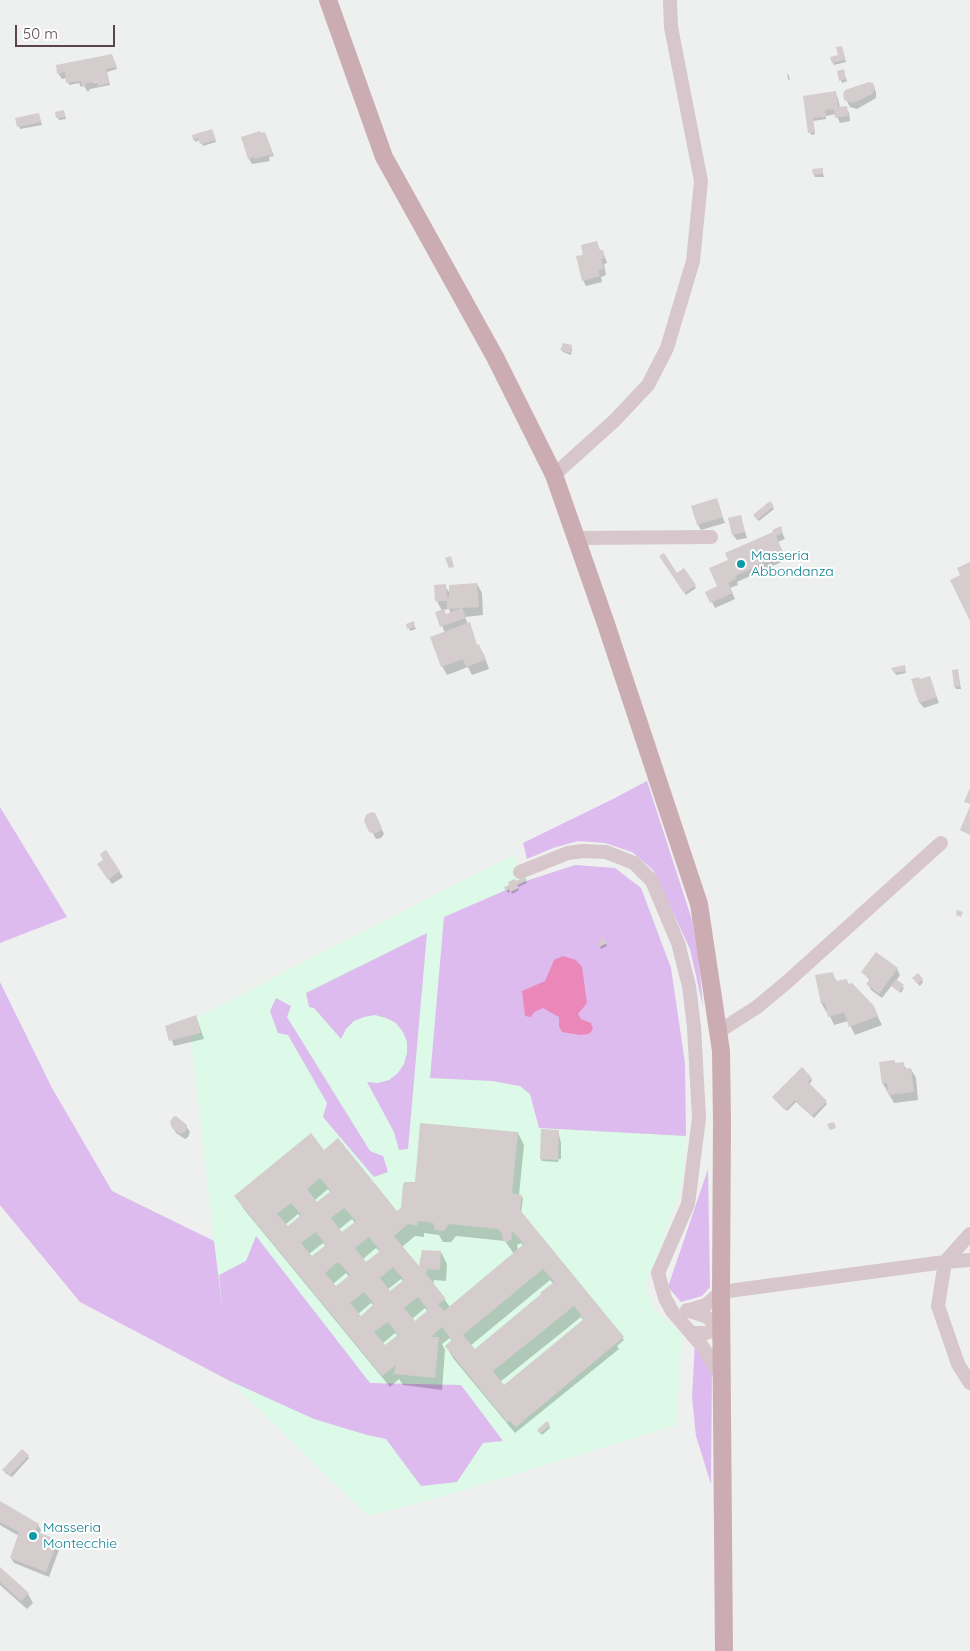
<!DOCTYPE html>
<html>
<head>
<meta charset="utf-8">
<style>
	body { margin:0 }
	#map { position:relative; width:970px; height:1651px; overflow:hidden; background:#edf0ee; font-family:Quicksand,sans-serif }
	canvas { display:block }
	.scale { position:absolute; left:15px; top:25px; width:100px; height:22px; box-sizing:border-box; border:2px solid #5a454a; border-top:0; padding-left:6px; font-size:15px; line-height:18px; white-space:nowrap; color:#5a454a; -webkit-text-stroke:4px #fff; paint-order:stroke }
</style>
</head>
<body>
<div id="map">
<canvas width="970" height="1651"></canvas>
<div class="scale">50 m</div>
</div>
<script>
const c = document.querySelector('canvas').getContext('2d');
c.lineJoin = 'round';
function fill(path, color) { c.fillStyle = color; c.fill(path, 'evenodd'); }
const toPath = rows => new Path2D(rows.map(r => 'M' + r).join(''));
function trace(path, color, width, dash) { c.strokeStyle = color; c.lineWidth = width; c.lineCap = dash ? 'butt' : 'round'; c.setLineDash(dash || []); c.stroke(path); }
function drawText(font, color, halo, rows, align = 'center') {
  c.font = font + ' Quicksand,sans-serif'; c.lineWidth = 4; c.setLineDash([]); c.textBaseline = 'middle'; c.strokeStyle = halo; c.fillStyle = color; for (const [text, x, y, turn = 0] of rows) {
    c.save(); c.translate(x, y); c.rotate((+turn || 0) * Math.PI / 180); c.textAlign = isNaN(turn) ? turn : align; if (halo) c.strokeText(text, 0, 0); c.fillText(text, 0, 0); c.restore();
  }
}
const medical = toPath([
	[513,855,529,880,575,865,615,868,641,888,671,968,685,1063,686,1136,682,1184,661,1246,645,1285,654,1309,682,1334,676,1425,454,1493,368,1516,230,1381,189,1021]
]);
const green = toPath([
	[647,781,692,920,699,962,703,1007,690,949,653,870,632,852,605,843,578,841,553,848,527,859,523,843,613,799],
	[0,807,67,917,0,943],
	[575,865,615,868,641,888,671,968,685,1063,686,1136,539,1128,530,1094,520,1086,492,1081,430,1078,444,917,529,880],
	[427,933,408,1149,399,1150,394,1132,367,1082,378,1083,389,1080,398,1073,404,1064,407,1053,407,1042,403,1032,396,1023,386,1018,375,1015,364,1017,354,1021,346,1029,341,1039,314,1008,309,1007,306,993],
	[0,982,52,1088,112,1191,214,1241,223,1313,219,1275,246,1261,256,1236,370,1383,461,1385,503,1441,483,1443,457,1482,421,1486,386,1439,367,1435,314,1419,230,1381,80,1302,0,1205],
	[276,998,291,1006,287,1017,370,1151,383,1156,388,1172,374,1177,323,1117,327,1103,288,1035,278,1033,270,1011],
	[708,1169,710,1287,702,1296,681,1302,668,1287],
	[695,1341,712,1370,711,1484,696,1436,692,1397]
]);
const water = toPath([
	[563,956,576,960,582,967,587,1003,578,1014,581,1019,591,1023,593,1029,589,1034,580,1035,562,1032,559,1026,559,1017,543,1008,534,1012,531,1017,525,1016,522,991,545,981,554,960]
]);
const shadow = toPath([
	[843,50,846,62,834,65,833,62,840,56],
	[113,58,117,69,107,72,110,85,90,89,88,92,84,86,81,87,79,83,69,85,67,78,62,79,58,73],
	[94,81,108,81,94,83],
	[787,73,789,76,790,81,788,79],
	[844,73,847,81,842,83,841,80],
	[873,86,876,92,876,98,857,109,850,107,845,97],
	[835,93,838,98,840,108,846,107,849,113,850,121,840,123,836,114,826,116,826,119,813,121,815,134,811,135,804,97],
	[64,112,66,119,59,120,58,118],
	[39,115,42,125,20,129,17,119],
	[213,133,216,142,203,146,200,140,195,142,193,136],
	[265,133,274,156,269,157,270,161,252,164,249,159,261,134],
	[822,169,824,177,815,177,814,175],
	[596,243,600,251,602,251,605,257,607,263,604,264,606,275,601,277,602,282,586,286,583,280,584,256],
	[571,346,572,349,571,355,563,352,562,350],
	[716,500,725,523,701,530,698,525],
	[770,503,774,509,759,521,754,515],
	[740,516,747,538,737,540,733,535,729,519],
	[780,528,785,539,778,542,786,560,737,582,738,585,730,588,735,599,715,608,707,592,719,587,730,560,775,533],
	[660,556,677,574,684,569,696,588,686,595],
	[477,584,482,593,483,615,465,617,477,647,479,646,484,655,489,669,472,675,468,667,447,675,442,666,445,633,437,613,442,611,437,601,436,586,445,586,451,595],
	[449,609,451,614,446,615,443,610],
	[414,625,416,629,410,631,409,629],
	[904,667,906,673,896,675,893,668],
	[953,671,958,672,961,689,956,689,955,687],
	[929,678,939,703,924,708,920,703,920,681],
	[377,820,384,834,381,838,376,839,366,821],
	[106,852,123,877,112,884,102,870],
	[525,878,527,883,518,887,519,890,512,894,511,891,508,893,506,888],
	[603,939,607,946,601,949,599,944],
	[897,969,900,975,896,981,904,988,901,993,892,985,882,998,871,990,868,984,870,981,863,972],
	[832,973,837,982,847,981,849,985,873,1007,882,1025,855,1035,848,1021,834,1025,828,1012,827,1013,822,1004,817,976],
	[922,980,923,982,920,986,915,981],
	[196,1016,204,1039,174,1046,167,1027],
	[894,1061,896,1064,903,1064,907,1070,911,1069,916,1078,918,1100,894,1103,883,1084],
	[811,1078,812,1081,809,1084,827,1104,814,1118,796,1102,787,1111,775,1100],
	[186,1126,190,1132,188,1137,185,1139,176,1133,173,1127],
	[558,1131,561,1143,561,1159,559,1159,558,1162,542,1161,541,1159],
	[518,1133,524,1145,519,1195,523,1198,521,1213,624,1340,617,1346,619,1349,515,1433,453,1358,446,1346,452,1341,450,1338,442,1344,445,1350,442,1390,403,1385,399,1379,390,1387,243,1208,236,1196,324,1151,397,1213,402,1209,416,1183],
	[328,1189,331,1193,317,1204,315,1200],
	[298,1214,301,1217,288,1228,285,1225],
	[352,1219,355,1223,342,1234,338,1230],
	[424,1233,439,1235,443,1242,451,1242,456,1236,505,1241,514,1254,450,1307,433,1284,434,1280,446,1281,447,1264,441,1252,420,1268,402,1247,415,1236,424,1237],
	[323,1243,326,1246,312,1258,309,1254],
	[521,1243,524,1246,518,1251,517,1245],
	[376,1248,380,1252,366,1263,363,1259],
	[346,1273,349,1277,336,1288,333,1284],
	[401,1279,404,1282,390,1293,387,1290],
	[550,1280,554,1284,475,1351,470,1346],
	[371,1303,374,1306,361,1317,358,1314],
	[425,1308,428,1312,414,1323,412,1319],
	[581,1317,584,1321,504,1387,500,1382],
	[395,1333,398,1336,385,1347,382,1344],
	[549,1426,550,1428,542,1435,540,1432],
	[28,1456,29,1458,12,1477,5,1473,4,1470],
	[0,1502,38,1525,41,1530,39,1534,57,1541,60,1547,49,1577,14,1563,11,1558,19,1536,0,1525],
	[0,1569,28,1594,33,1603,27,1609,0,1585]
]);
const building = toPath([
	[842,46,845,60,832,63,830,57,838,55,836,47],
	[112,54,117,67,106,69,109,83,98,86,97,82,87,83,84,87,82,86,81,81,66,83,65,72,57,74,56,65],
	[844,69,846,79,839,81,837,71],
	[869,82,873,83,875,88,872,94,853,103,844,100,843,94,845,90],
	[836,91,838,107,847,106,848,116,835,118,834,109,825,110,826,117,813,118,815,132,808,133,803,96],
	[64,110,65,117,56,118,55,112],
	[39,113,41,122,17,127,15,118],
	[212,129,216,140,200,144,198,138,193,140,192,135],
	[260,131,261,133,265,132,273,154,255,159,255,157,248,159,241,137],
	[823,168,823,174,813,175,812,169],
	[597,241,600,250,603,250,605,258,601,259,604,269,598,271,600,276,582,281,576,256,583,255,581,245],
	[563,343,572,345,570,353,560,350],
	[717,498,723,517,697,525,691,506],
	[770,501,774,506,757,520,753,515],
	[741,515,745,532,732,535,728,518],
	[781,526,783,533,776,536,784,554,735,576,736,579,728,583,733,593,710,603,705,592,717,586,709,568,728,560,725,553,773,532,772,530],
	[664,553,677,573,684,568,696,585,684,593,659,556],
	[451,556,454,567,449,568,445,558],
	[970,562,970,621,950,580,960,575,957,568],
	[477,583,479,607,447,609,447,601,435,601,434,585,446,584,447,597,449,597,449,585],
	[462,608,466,618,440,627,435,612,444,609,446,614],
	[414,621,415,627,407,629,406,624],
	[470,622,477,645,479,644,485,660,466,667,463,659,441,667,430,637],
	[905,665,906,671,894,673,891,668],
	[958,669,960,686,954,687,952,670],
	[930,676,937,697,919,703,911,679,919,677,920,679],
	[970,788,970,804,964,802],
	[970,806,970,835,960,830],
	[371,812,375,813,382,828,380,831,374,834,369,832,364,821,366,815],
	[106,850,120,871,108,880,97,864,103,860,100,854],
	[525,877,527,880,517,885,519,888,510,892,509,889,506,891,504,887,509,885,508,882,515,879,516,881],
	[957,910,963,912,961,917,956,915],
	[604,938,607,943,599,947,597,944,601,942,599,940],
	[876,952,898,968,879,994,866,984,870,979,861,972],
	[833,972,835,981,847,979,848,984,852,983,874,1006,878,1016,849,1027,844,1012,828,1017,825,1003,821,1004,815,975],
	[918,973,923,979,918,984,912,978],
	[896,979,904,985,899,992,891,986],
	[196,1015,201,1033,169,1041,165,1026],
	[895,1060,895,1063,904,1062,904,1069,911,1068,914,1092,888,1095,887,1083,882,1084,879,1062],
	[802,1067,812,1078,808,1082,827,1101,812,1116,795,1100,785,1110,772,1097],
	[176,1116,187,1125,186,1131,181,1134,172,1128,170,1122,173,1117],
	[834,1122,836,1128,830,1130,827,1124],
	[420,1123,518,1132,512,1193,522,1195,520,1210,624,1337,516,1427,510,1421,507,1422,445,1346,452,1340,442,1327,431,1337,439,1337,435,1378,394,1374,396,1365,382,1376,234,1196,311,1133,324,1150,338,1138,397,1211,401,1208,403,1184,405,1182,415,1182],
	[320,1178,331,1191,317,1202,307,1189],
	[291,1203,301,1215,288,1226,277,1214],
	[344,1208,356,1221,342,1232,331,1218],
	[418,1221,433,1223,435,1230,444,1231,449,1224,498,1229,502,1234,503,1240,506,1242,512,1239,511,1233,513,1232,524,1244,444,1311,438,1304,446,1299,426,1274,428,1269,440,1270,441,1251,422,1250,419,1266,394,1236,408,1224,417,1226],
	[316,1232,326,1245,312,1256,301,1243],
	[369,1237,380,1251,366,1262,355,1248],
	[338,1262,350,1275,336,1286,325,1273],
	[393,1267,404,1280,390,1291,380,1278],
	[543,1269,554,1282,540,1293,541,1294,475,1349,463,1335],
	[364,1292,374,1304,361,1316,350,1303],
	[418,1297,428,1310,415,1321,404,1308],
	[574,1306,584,1319,504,1385,493,1371],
	[388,1322,398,1335,385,1345,374,1332],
	[541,1129,559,1130,558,1160,540,1159],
	[547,1421,550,1425,540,1434,537,1430],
	[22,1449,29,1455,10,1475,2,1470],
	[0,1501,39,1524,35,1531,58,1540,46,1572,10,1558,19,1532,0,1522],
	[0,1567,29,1593,21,1601,0,1582]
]);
const minor = toPath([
	[554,475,615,420,648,385,667,348,693,261,701,181,671,27,670,0],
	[576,538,711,537],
	[520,872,568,853,583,851,606,852,634,863,652,881,678,943,689,986,694,1027,699,1118,688,1204,658,1273,665,1298,672,1311,702,1346,722,1377],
	[718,1032,757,1007,787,982,941,843],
	[970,1260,945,1262,938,1306,958,1364,970,1383],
	[687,1310,705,1316,721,1327],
	[690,1310,706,1305,721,1292,945,1262,970,1234],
	[692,1333,706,1333,721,1327]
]);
const major = toPath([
	[328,0,384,157,495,357,554,475,605,621,699,904,721,1051,722,1121,721,1292,724,1651]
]);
const markers = [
	[741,564,5,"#0f9aa8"],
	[33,1536,5,"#0f9aa8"]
];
const cultureNames = [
	["Masseria",751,556],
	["Abbondanza",751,572],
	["Masseria",43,1528],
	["Montecchie",43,1544]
];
fill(medical, '#dcfae7');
fill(green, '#dbe');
fill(water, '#eb88ba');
fill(shadow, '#0003');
fill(building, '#d5ccce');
trace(minor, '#d7c6cb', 14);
trace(major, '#ccacb3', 18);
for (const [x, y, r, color] of markers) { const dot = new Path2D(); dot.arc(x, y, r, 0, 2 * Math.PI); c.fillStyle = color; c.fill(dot); trace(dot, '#fff', 2); }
drawText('14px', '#0d838f', '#fff', cultureNames, 'left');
</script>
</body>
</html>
